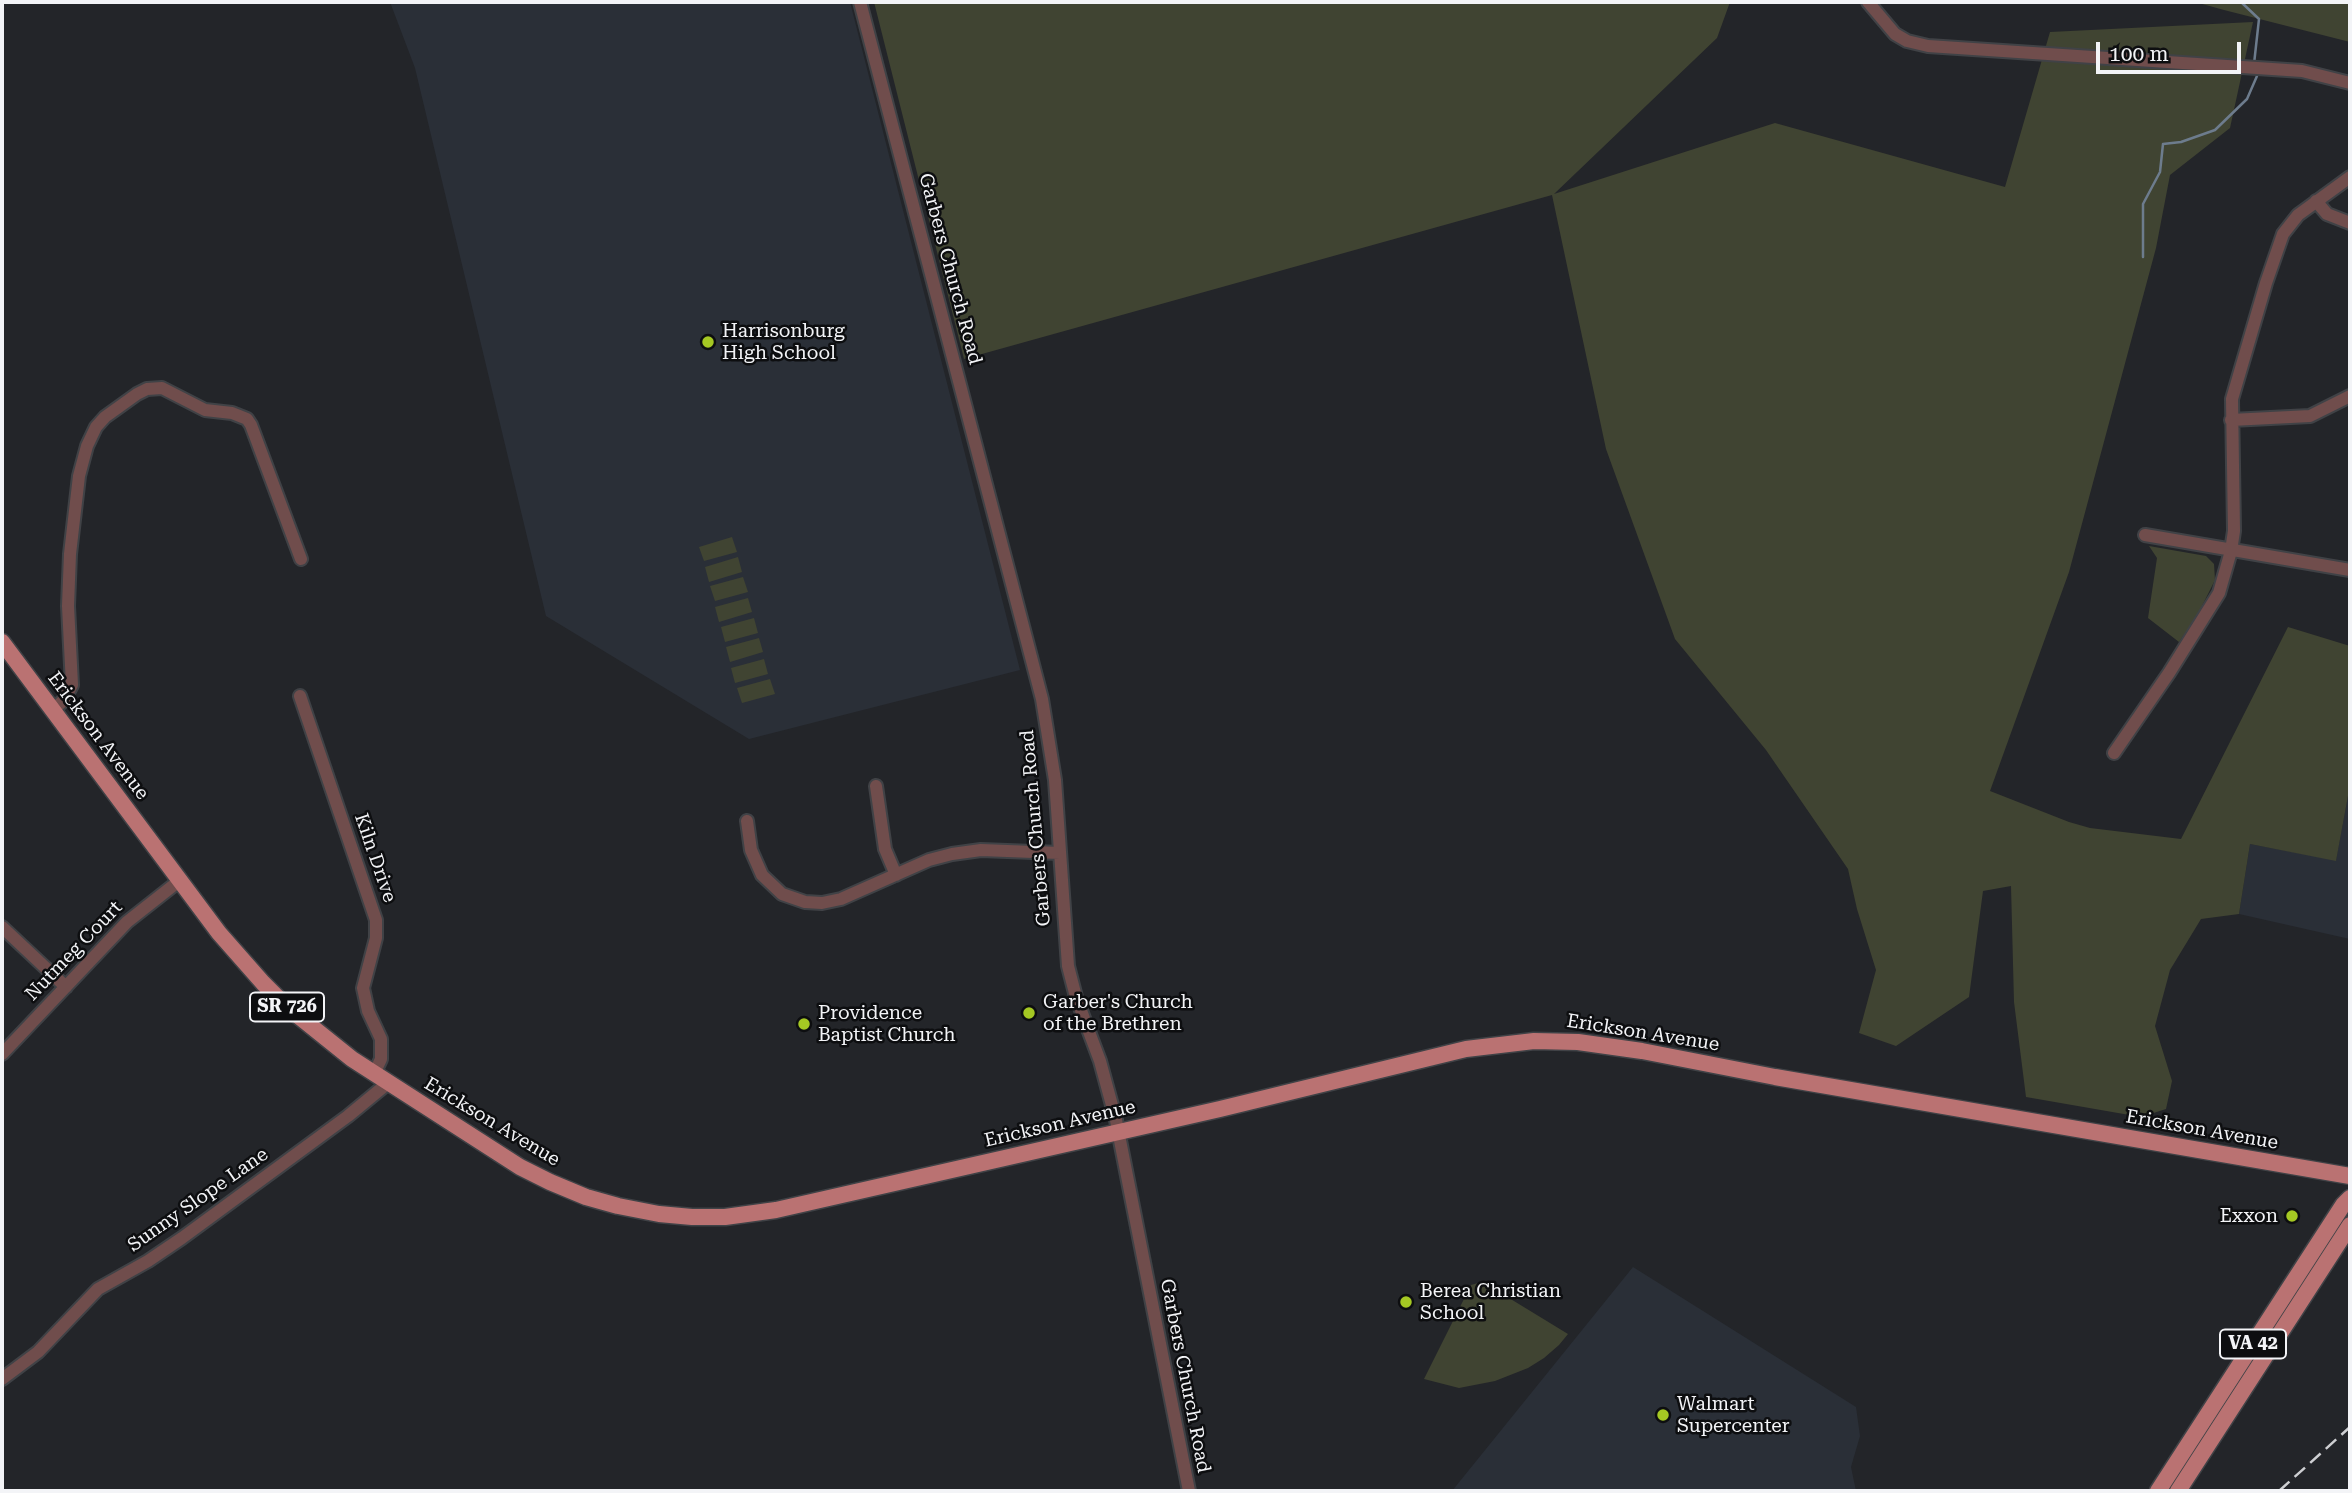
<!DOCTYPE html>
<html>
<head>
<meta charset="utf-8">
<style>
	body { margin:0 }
	#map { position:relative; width:2352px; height:1493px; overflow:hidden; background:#232529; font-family:"Roboto Serif",serif }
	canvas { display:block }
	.frame { position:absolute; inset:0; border:4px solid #f3f4f7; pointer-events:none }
	.scale { position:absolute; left:2096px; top:42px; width:145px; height:32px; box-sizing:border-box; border:4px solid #f3f4f7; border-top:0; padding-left:9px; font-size:21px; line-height:24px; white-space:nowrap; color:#f3f4f7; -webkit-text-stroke:5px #0d0e10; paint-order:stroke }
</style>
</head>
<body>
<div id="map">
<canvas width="2352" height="1493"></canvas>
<div class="frame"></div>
<div class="scale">100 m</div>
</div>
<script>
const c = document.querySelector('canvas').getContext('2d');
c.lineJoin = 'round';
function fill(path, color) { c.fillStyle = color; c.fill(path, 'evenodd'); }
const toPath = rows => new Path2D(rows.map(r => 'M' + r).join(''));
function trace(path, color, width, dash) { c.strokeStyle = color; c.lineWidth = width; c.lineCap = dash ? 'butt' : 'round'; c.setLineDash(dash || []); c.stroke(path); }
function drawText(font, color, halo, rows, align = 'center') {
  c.font = font + ' "Roboto Serif",serif'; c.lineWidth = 5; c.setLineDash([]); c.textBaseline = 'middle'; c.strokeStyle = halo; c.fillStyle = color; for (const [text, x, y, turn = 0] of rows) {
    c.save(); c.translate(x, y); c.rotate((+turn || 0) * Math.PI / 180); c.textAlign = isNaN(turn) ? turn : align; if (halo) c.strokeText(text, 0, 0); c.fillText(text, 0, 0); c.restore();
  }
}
const built = toPath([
	[390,2,850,2,1020,670,749,739,546,616,415,68],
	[2350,785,2350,939,2239,914,2250,844,2336,860],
	[1633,1267,1856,1407,1860,1436,1851,1467,1856,1491,1452,1491]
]);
const green = toPath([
	[874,2,1730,2,1717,38,1554,194,1775,123,2005,187,2050,32,2253,22,2230,128,2170,175,2156,248,2069,572,1990,791,2069,822,2090,828,2181,839,2288,627,2350,646,2350,785,2336,861,2250,844,2239,914,2201,919,2170,970,2155,1026,2172,1081,2166,1109,2141,1117,2026,1097,2014,1002,2011,886,1983,891,1969,997,1896,1046,1859,1033,1876,970,1857,909,1848,869,1766,750,1675,639,1606,449,1552,195,964,359],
	[2195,2,2350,2,2350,42,2224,10],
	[732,537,737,552,704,561,699,547],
	[2149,546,2206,556,2214,564,2215,580,2197,616,2179,642,2148,618,2157,558],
	[738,557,742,572,709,582,705,567],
	[743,577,748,592,715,601,710,586],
	[748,598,752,612,719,622,715,607],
	[754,618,758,633,725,642,721,627],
	[759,638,763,652,730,662,726,647],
	[764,659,768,674,735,683,731,668],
	[770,679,775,694,742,703,737,688],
	[1478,1283,1491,1287,1568,1334,1559,1345,1544,1358,1528,1368,1495,1381,1459,1388,1424,1379,1471,1285]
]);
const stream = toPath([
	[2241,2,2259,19,2254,64],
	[2143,257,2143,204,2160,172,2163,144,2181,142,2215,130,2247,99,2257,76]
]);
const minor = toPath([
	[860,2,1042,699,1055,780,1068,966,1076,997,1100,1061,1116,1120,1189,1491],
	[1868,2,1895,34,1907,41,1928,46,2302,71,2350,83],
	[2316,201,2327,214,2350,223],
	[2231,420,2310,416,2350,396],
	[2145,535,2350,570],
	[300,696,376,920,376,938,363,988,368,1011,381,1039,381,1059,374,1074],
	[53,710,64,700,72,685,68,606,70,554,79,476,87,446,96,427,105,417,137,394,147,389,162,388,205,410,232,413,247,419,251,425,301,559],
	[2114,753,2169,673,2219,593,2231,551,2234,531,2232,399,2266,283,2283,234,2298,215,2350,177],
	[876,786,885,849,896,875],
	[747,821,751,850,762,875,782,894,805,902,822,903,841,899,929,860,952,854,981,850,1060,853],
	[2,927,66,987],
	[2,1054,127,922,179,881],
	[2,1379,38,1352,98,1289,148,1261,182,1238,348,1116,388,1083]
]);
const major = toPath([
	[2,642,219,933,263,983,286,1006,352,1059,520,1167,550,1182,586,1197,618,1206,659,1214,692,1217,725,1217,776,1210,1220,1109,1466,1049,1534,1041,1578,1042,1642,1051,1775,1077,2350,1176],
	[2158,1491,2343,1205,2350,1198],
	[2178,1491,2350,1225]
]);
const rail = toPath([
	[2279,1491,2350,1427]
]);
const markers = [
	[708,342,7,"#a5c823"],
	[1029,1013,7,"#a5c823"],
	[804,1024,7,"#a5c823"],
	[2292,1216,7,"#a5c823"],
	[1406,1302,7,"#a5c823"],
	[1663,1415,7,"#a5c823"]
];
const shields = [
	[287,1007,74],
	[2253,1344,66]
];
const shieldNames = [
	["SR 726",287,1007],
	["VA 42",2253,1344]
];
const streetNames = [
	["Garbers Church Road",950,269,75],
	["Erickson Avenue",98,736,53],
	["Garbers Church Road",1036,828,-95],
	["Kiln Drive",375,858,71],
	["Nutmeg Court",74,951,-46],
	["Erickson Avenue",1643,1033,9],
	["Erickson Avenue",492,1122,31],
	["Erickson Avenue",1060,1124,-13],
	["Erickson Avenue",2202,1130,10],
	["Sunny Slope Lane",198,1200,-35],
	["Garbers Church Road",1185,1376,79]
];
const poiNames = [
	["Harrisonburg",722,331],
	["High School",722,353],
	["Garber's Church",1043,1002],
	["of the Brethren",1043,1024],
	["Providence",818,1013],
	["Baptist Church",818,1035],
	["Exxon",2278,1216,"right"],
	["Berea Christian",1420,1291],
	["School",1420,1313],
	["Walmart",1677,1404],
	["Supercenter",1677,1426]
];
fill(built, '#2a2f37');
fill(green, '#404432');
trace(stream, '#6d7c8d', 2.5);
trace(minor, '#404246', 16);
trace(major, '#404246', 19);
trace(minor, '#704d4c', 12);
trace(major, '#ba7272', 16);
trace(rail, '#cecfd2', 2.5, [14, 7]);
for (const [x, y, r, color] of markers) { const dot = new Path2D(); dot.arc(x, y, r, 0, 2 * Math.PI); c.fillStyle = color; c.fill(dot); trace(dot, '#0d0e10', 2.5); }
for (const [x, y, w] of shields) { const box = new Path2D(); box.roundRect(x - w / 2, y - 14.5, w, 29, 5); c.fillStyle = '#0d0e10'; c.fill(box); trace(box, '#f3f4f7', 2); }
drawText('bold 18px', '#f3f4f7', null, shieldNames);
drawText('19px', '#f3f4f7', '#0d0e10', streetNames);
drawText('19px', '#f3f4f7', '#0d0e10', poiNames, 'left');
</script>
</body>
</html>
